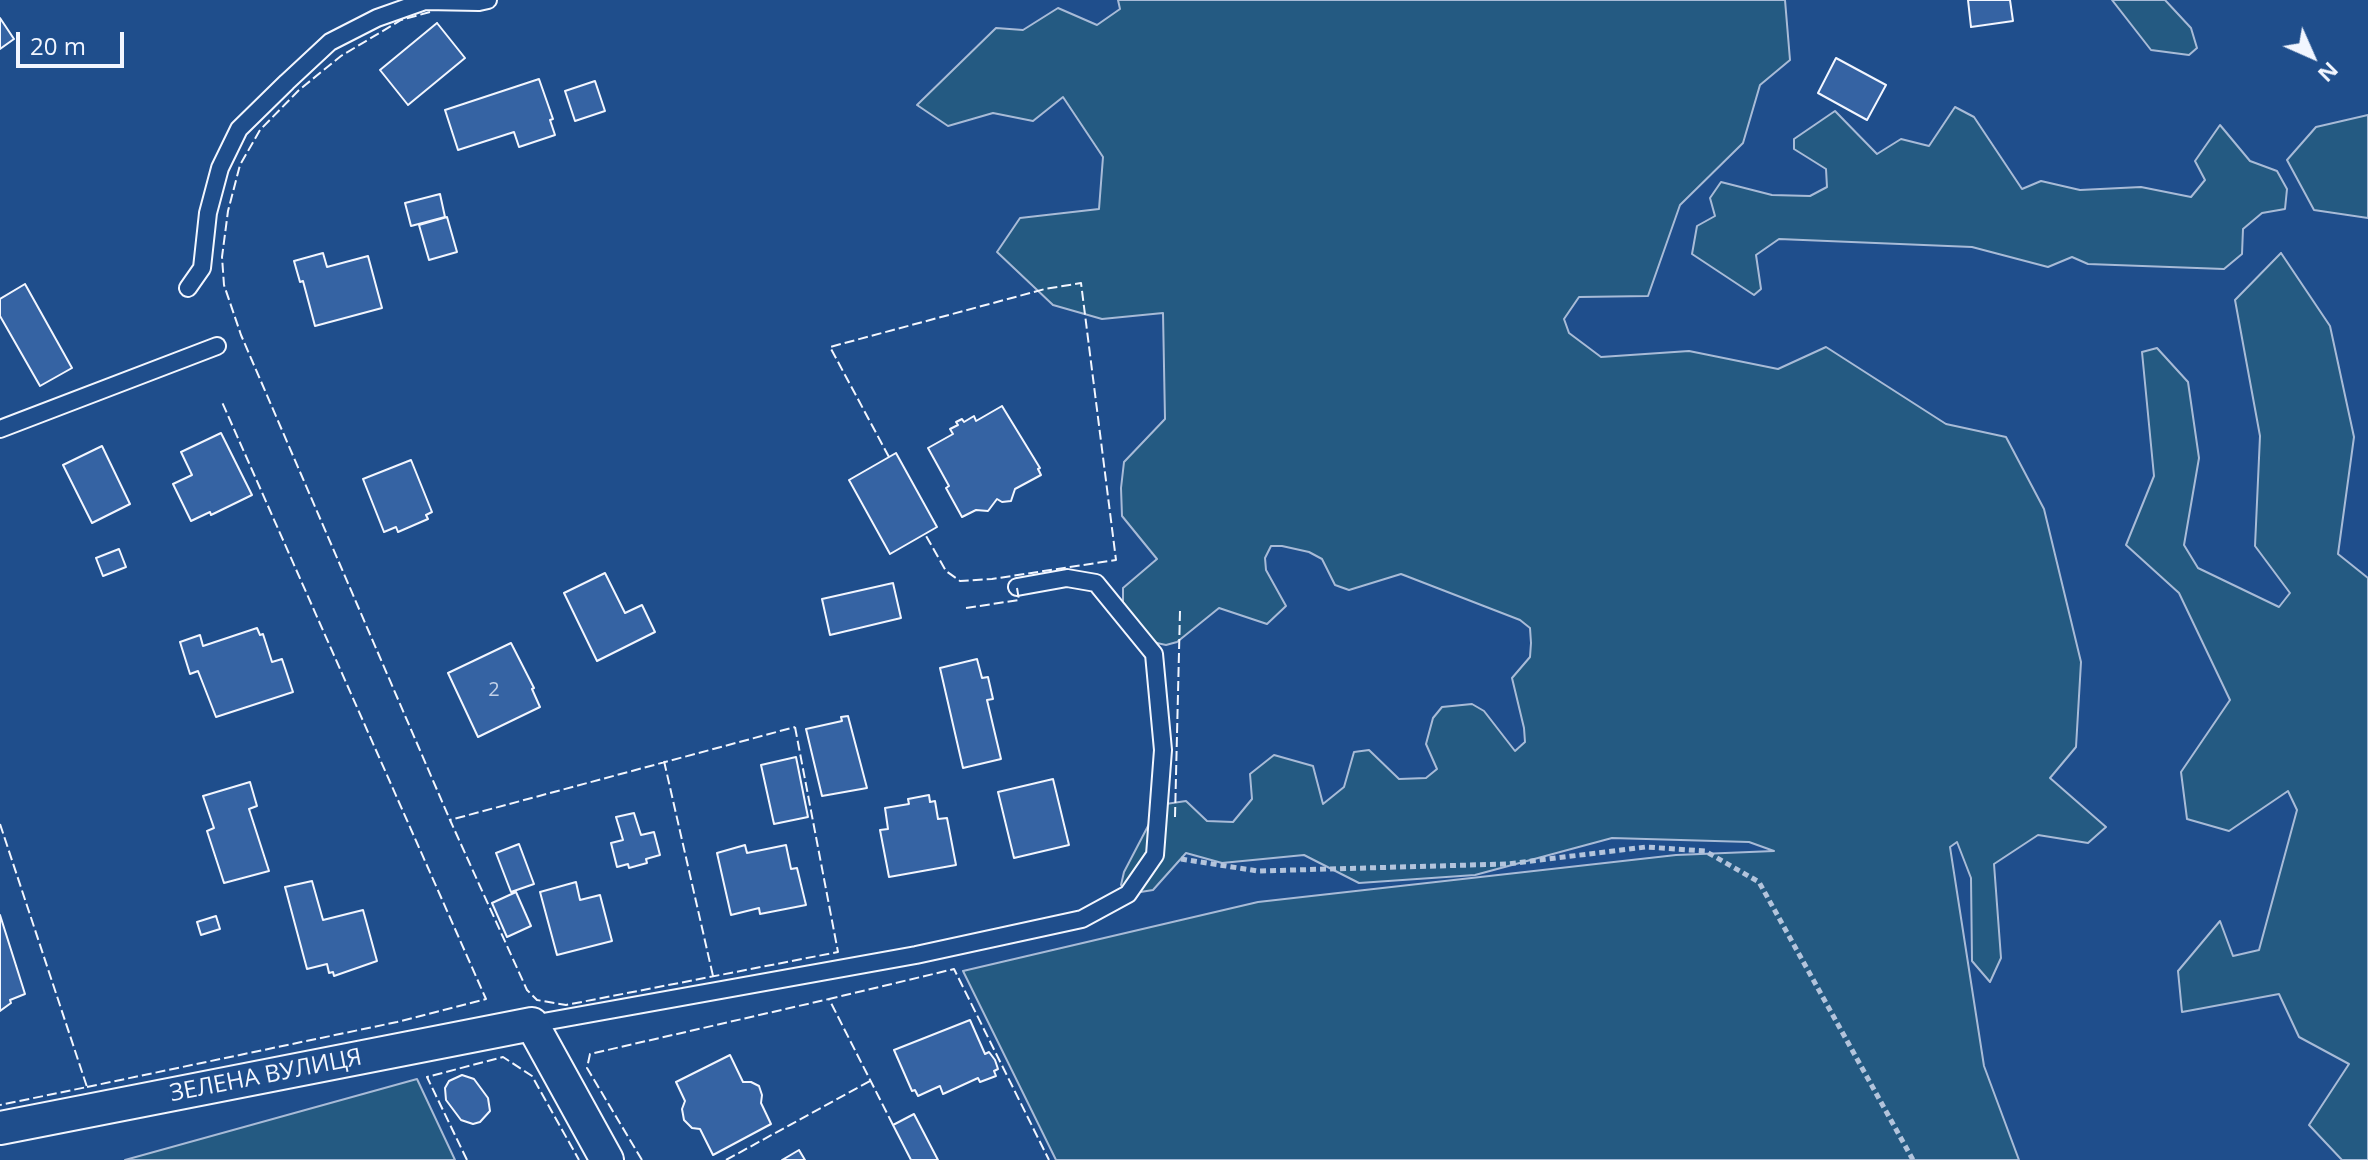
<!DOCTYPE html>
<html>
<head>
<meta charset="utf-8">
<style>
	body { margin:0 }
	#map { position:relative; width:2368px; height:1160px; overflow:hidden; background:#1f4e8c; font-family:"Open Sans",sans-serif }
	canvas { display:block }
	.north { position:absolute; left:2272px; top:16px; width:80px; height:80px; -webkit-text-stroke:6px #1f4e8c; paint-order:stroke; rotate:135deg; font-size:22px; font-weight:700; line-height:32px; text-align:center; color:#f2f6ff }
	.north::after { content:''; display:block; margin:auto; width:28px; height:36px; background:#f2f6ff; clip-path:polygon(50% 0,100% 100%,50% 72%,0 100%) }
	.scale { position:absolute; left:16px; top:32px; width:108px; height:36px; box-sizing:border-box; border:4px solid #f2f6ff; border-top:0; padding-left:10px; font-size:24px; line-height:28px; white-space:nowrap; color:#f2f6ff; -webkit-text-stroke:6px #1f4e8c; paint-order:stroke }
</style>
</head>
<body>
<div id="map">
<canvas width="2368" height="1160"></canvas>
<div class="north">N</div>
<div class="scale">20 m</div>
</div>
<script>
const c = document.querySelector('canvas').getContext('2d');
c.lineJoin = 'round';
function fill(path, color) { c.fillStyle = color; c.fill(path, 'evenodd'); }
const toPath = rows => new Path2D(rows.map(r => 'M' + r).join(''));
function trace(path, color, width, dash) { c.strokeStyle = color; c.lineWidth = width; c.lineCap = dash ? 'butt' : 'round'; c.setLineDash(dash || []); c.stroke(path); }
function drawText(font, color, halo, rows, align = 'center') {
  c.font = font + ' "Open Sans",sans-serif'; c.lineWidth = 6; c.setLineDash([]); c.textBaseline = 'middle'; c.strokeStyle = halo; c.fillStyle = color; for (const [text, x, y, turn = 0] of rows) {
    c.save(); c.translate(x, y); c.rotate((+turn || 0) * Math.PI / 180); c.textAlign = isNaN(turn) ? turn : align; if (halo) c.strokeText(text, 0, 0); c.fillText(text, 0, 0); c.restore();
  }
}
const green = toPath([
	[1118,0,1785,0,1790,60,1760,85,1743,143,1680,205,1648,296,1579,297,1564,319,1569,333,1601,357,1689,351,1778,369,1826,347,1946,424,2006,437,2044,509,2081,662,2076,747,2050,778,2106,827,2088,843,2038,835,1994,864,2001,958,1990,982,1972,961,1971,878,1957,842,1950,847,1984,1066,2019,1160,1056,1160,963,971,1258,902,1676,855,1774,851,1749,842,1612,838,1475,875,1359,883,1304,855,1222,863,1186,853,1153,890,1128,894,1121,885,1124,872,1159,805,1186,801,1207,821,1233,822,1252,799,1250,774,1274,755,1313,766,1323,804,1344,787,1354,752,1369,750,1399,779,1426,778,1437,769,1426,744,1433,718,1442,707,1472,704,1484,711,1515,751,1525,742,1524,728,1512,678,1530,657,1531,643,1530,628,1520,620,1401,574,1349,590,1335,585,1322,559,1309,552,1282,546,1271,546,1265,558,1266,570,1286,606,1267,624,1219,608,1177,642,1166,645,1129,637,1123,625,1123,588,1157,559,1122,516,1121,488,1124,462,1165,419,1163,313,1102,319,1053,305,997,252,1020,218,1099,209,1103,157,1063,97,1033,121,993,113,948,126,917,105,996,28,1023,30,1058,8,1097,25,1120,9,1118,0],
	[2112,0,2165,0,2191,28,2197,48,2189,55,2151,50,2112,0],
	[1955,107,1974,117,2022,189,2041,181,2080,190,2141,187,2191,197,2205,180,2195,161,2220,125,2250,161,2277,171,2287,189,2285,209,2262,213,2243,229,2242,254,2224,269,2088,264,2072,257,2048,267,1972,247,1779,239,1756,255,1761,289,1754,295,1692,254,1697,226,1715,216,1710,198,1721,182,1772,195,1810,196,1827,187,1826,169,1794,149,1794,139,1835,111,1877,154,1901,139,1929,146,1955,107],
	[2368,115,2368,218,2314,210,2287,160,2316,127,2368,115],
	[2281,253,2330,326,2354,437,2338,554,2368,578,2368,1160,2342,1160,2309,1125,2349,1064,2299,1037,2279,994,2182,1012,2178,971,2220,921,2233,956,2259,950,2297,810,2288,791,2229,831,2187,819,2181,772,2230,700,2179,593,2126,545,2154,476,2142,352,2157,348,2188,382,2199,458,2184,545,2198,568,2279,607,2290,593,2255,546,2260,436,2235,300,2281,253],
	[417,1079,455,1160,125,1160,417,1079]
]);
const building = toPath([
	[1968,0,2010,0,2013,21,1971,27,1968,0],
	[0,18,14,39,0,49,0,18],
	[437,23,465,58,408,105,380,70,437,23],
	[1836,58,1886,85,1867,120,1818,93,1836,58],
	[539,79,553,119,550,120,555,135,519,147,514,132,458,150,445,110,539,79],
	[595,81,605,111,575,121,565,91,595,81],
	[440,194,445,217,411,226,405,203,440,194],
	[447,217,457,252,429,260,419,225,447,217],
	[323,253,327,267,368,256,382,308,315,326,303,281,300,282,294,261,323,253],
	[25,284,72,368,40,386,0,316,0,299,25,284],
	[1002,406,1040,468,1038,469,1041,475,1015,489,1011,501,1002,502,997,499,988,511,976,510,962,517,946,488,949,486,928,448,953,434,950,429,958,425,956,422,962,419,964,422,974,416,976,421,1002,406],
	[221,433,252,495,211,515,210,512,191,521,173,484,192,475,181,452,221,433],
	[102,446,130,504,92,523,63,465,102,446],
	[896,453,937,527,890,554,849,480,896,453],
	[411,460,432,512,426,515,428,519,398,532,396,527,384,532,363,479,411,460],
	[119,549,126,567,103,576,96,558,119,549],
	[605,573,625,613,642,605,655,632,597,661,564,593,605,573],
	[893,583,901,618,830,635,822,599,893,583],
	[257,628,260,635,263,634,272,662,282,659,293,692,216,717,198,671,190,674,180,642,200,635,203,646,257,628],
	[511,643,534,688,532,689,540,707,478,737,448,673,511,643],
	[977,659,982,678,988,677,993,699,987,700,1001,759,963,768,940,668,977,659],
	[848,716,867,788,822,796,806,729,842,721,841,717,848,716],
	[796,757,808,817,774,824,761,765,796,757],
	[1053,779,1069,845,1014,858,998,792,1053,779],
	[250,782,257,806,249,809,269,871,224,883,207,831,214,828,203,796,250,782],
	[929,795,930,802,935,801,938,819,947,818,956,865,889,877,880,830,888,829,885,808,909,804,908,799,929,795],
	[634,813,641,835,654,832,660,855,646,859,647,863,629,868,628,864,617,867,611,843,623,840,616,817,634,813],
	[519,844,534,884,511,892,496,853,519,844],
	[745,845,747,853,786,845,791,869,797,868,806,905,760,914,759,908,731,915,717,853,745,845],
	[312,881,323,920,363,910,377,961,334,976,333,972,329,973,327,964,307,969,285,887,312,881],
	[576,882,580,900,600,895,612,941,557,955,540,892,576,882],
	[516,892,531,926,507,937,492,903,516,892],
	[0,915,25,994,10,1000,11,1003,0,1011,0,915],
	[216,916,220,929,201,935,197,922,216,916],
	[970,1020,985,1054,989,1052,995,1060,998,1069,994,1071,996,1076,980,1082,978,1078,943,1094,940,1086,918,1096,915,1090,912,1091,894,1050,970,1020],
	[730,1055,743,1082,751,1082,759,1086,762,1095,761,1103,771,1124,713,1155,700,1129,692,1128,684,1120,682,1109,685,1101,676,1082,730,1055],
	[462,1075,474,1079,488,1098,490,1111,480,1122,473,1124,461,1120,446,1100,445,1088,449,1081,462,1075],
	[914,1114,938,1160,911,1160,893,1125,914,1114],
	[799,1150,805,1160,782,1160,799,1150]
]);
const path = toPath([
	[1181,859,1258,871,1507,864,1646,847,1705,851,1759,882,1913,1160]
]);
const service = toPath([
	[188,288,202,268,208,213,220,168,239,129,287,82,330,42,377,18,425,1,479,2,488,0],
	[0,429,217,346],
	[532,1024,916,955,1082,919,1128,894,1155,855,1163,750,1154,654,1096,583,1067,578,1017,587]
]);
const minor = toPath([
	[0,1128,532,1024,607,1160]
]);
const fence = toPath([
	[430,12,401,20,341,56,299,90,260,130,240,165,228,211,222,257,224,285,241,335,450,820],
	[889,457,830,347,1045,289,1081,283,1116,560,992,579,960,581,946,571,925,534],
	[966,608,1019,600,1017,588],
	[795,727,838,952,566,1005,537,1000,527,990,450,820,795,727],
	[664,761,713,976],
	[1175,817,1180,611],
	[0,824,87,1087,0,1105],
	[87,1087,397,1022,486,999,222,402],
	[893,1125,829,999,954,969,1049,1160],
	[467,1160,427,1077,503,1057,532,1076,579,1160],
	[642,1160,587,1068,590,1054,829,999],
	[726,1160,870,1081]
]);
const numberNames = [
	["2",494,690]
];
const streetNames = [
	["ЗЕЛЕНА ВУЛИЦЯ",266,1076,-11]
];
fill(green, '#245a82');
trace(green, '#a8bbd7', 2);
fill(building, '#3563a3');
trace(building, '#f2f6ff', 2);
trace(service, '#f2f6ff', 20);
trace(minor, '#f2f6ff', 36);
trace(path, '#b3c4dc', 5, [6, 4]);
trace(service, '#1f4e8c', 16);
trace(minor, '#1f4e8c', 32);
trace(fence, '#f2f6ff', 2, [10, 4]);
drawText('20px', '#c3d1e8', null, numberNames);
drawText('24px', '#f2f6ff', '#1f4e8c', streetNames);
</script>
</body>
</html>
